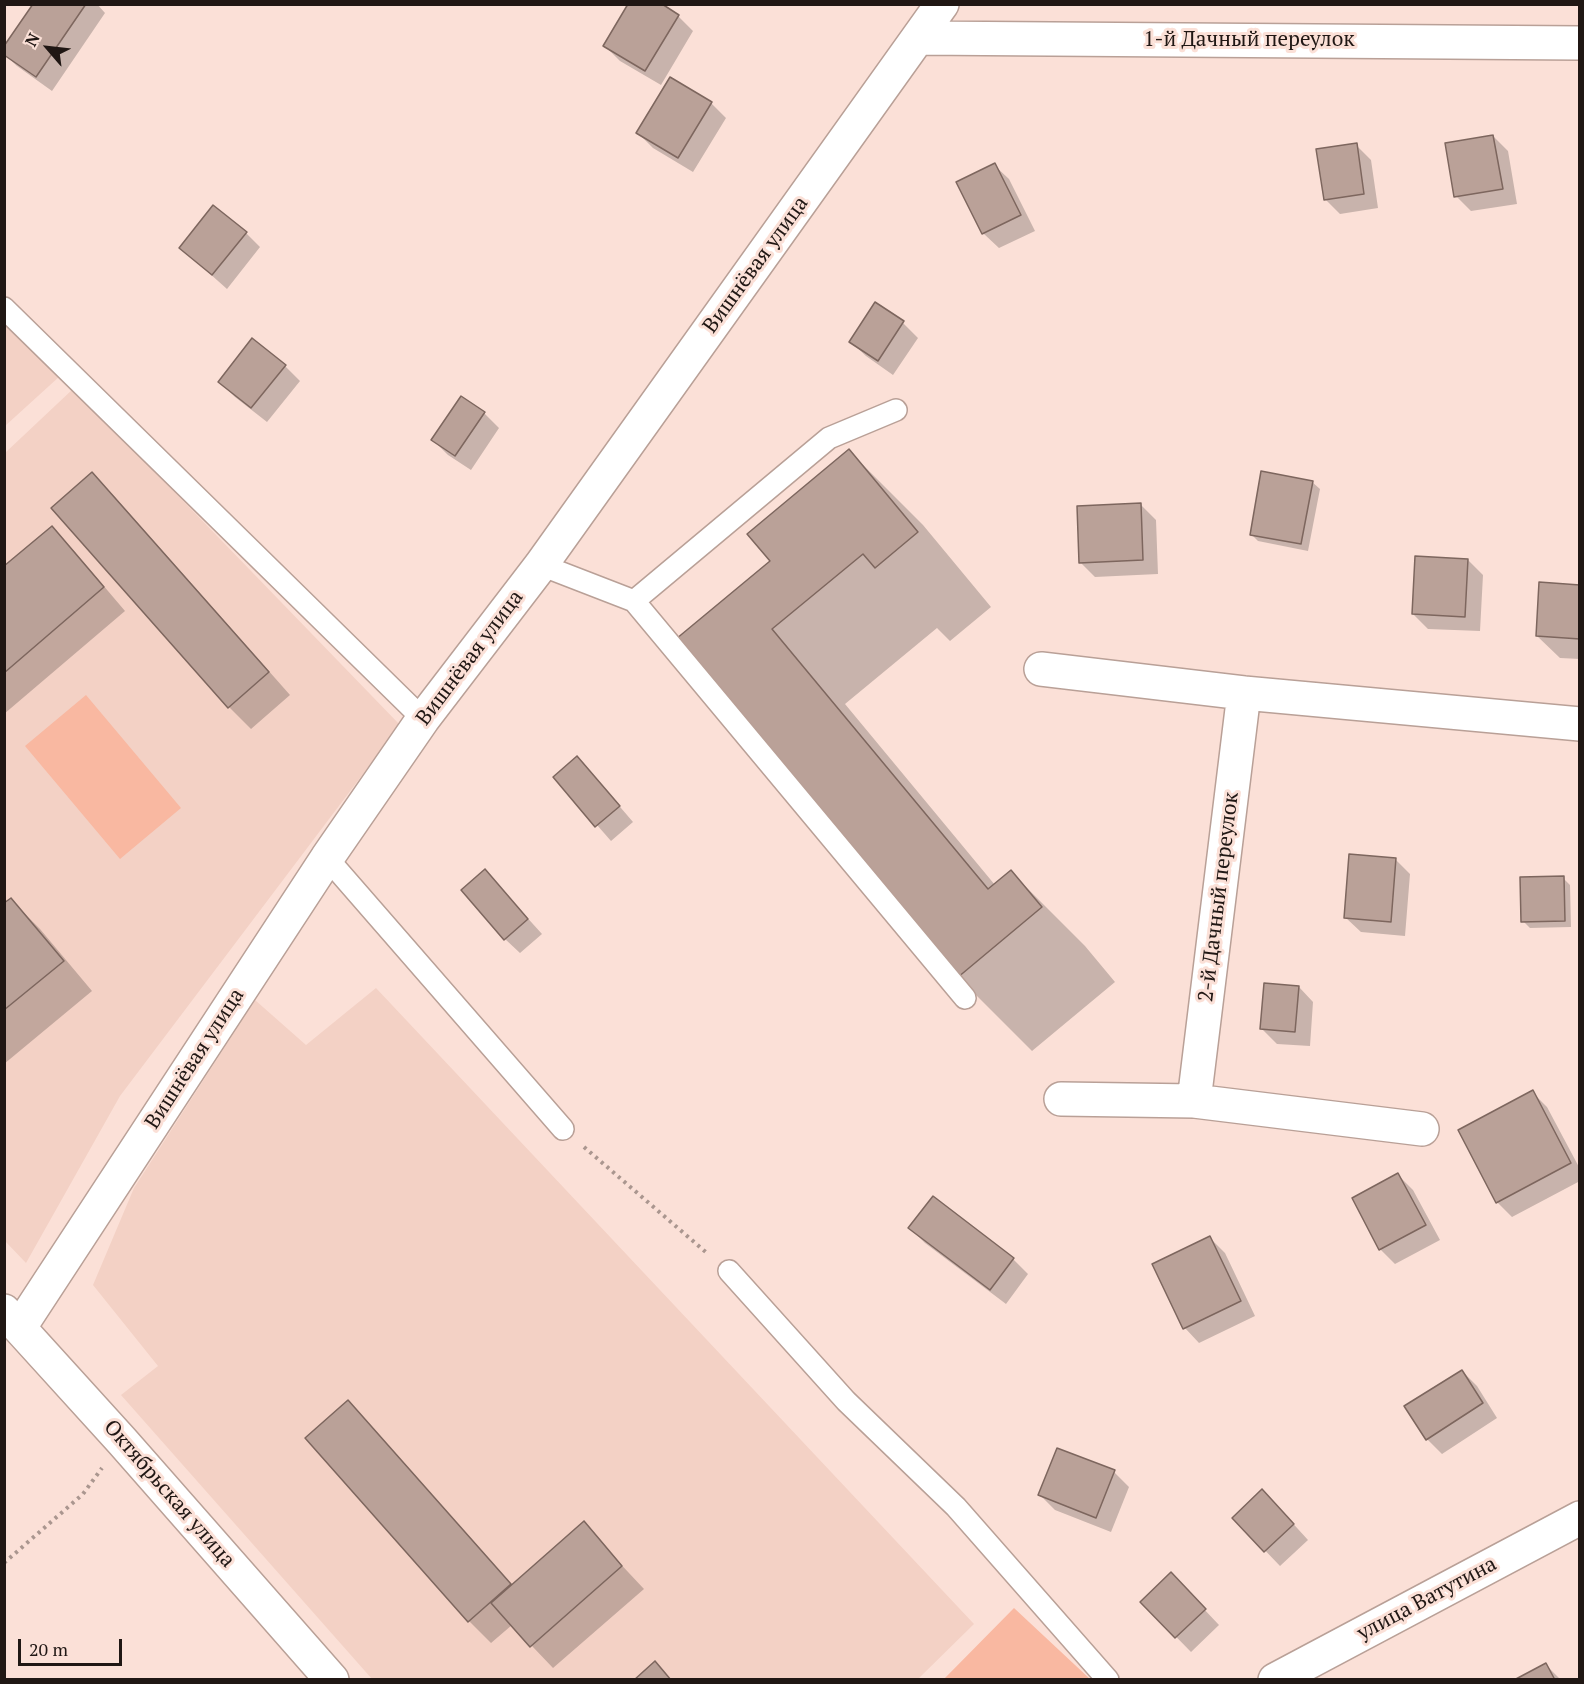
<!DOCTYPE html>
<html>
<head>
<meta charset="utf-8">
<style>
	body { margin:0 }
	#map { position:relative; width:1584px; height:1684px; overflow:hidden; background:#fbe0d7; font-family:"PT Serif",serif }
	canvas { display:block }
	.frame { position:absolute; inset:0; border:6px solid #201714; pointer-events:none }
	.north { position:absolute; left:18px; top:18px; width:60px; height:60px; -webkit-text-stroke:4px #fbe0d7; paint-order:stroke; rotate:298deg; font-size:16px; font-weight:700; line-height:24px; text-align:center; color:#201714 }
	.north::after { content:''; display:block; margin:auto; width:21px; height:27px; background:#201714; clip-path:polygon(50% 0,100% 100%,50% 72%,0 100%) }
	.scale { position:absolute; left:18px; top:1639px; width:104px; height:27px; box-sizing:border-box; border:3px solid #201714; border-top:0; padding-left:8px; font-size:18px; line-height:21px; white-space:nowrap; color:#201714; -webkit-text-stroke:4px #fbe0d7; paint-order:stroke }
</style>
</head>
<body>
<div id="map">
<canvas width="1584" height="1684"></canvas>
<div class="frame"></div>
<div class="north">N</div>
<div class="scale">20 m</div>
</div>
<script>
const c = document.querySelector('canvas').getContext('2d');
c.lineJoin = 'round';
function fill(path, color) { c.fillStyle = color; c.fill(path, 'evenodd'); }
const toPath = rows => new Path2D(rows.map(r => 'M' + r).join(''));
function trace(path, color, width, dash) { c.strokeStyle = color; c.lineWidth = width; c.lineCap = dash ? 'butt' : 'round'; c.setLineDash(dash || []); c.stroke(path); }
function drawText(font, color, halo, rows, align = 'center') {
  c.font = font + ' "PT Serif",serif'; c.lineWidth = 6; c.setLineDash([]); c.textBaseline = 'middle'; c.strokeStyle = halo; c.fillStyle = color; for (const [text, x, y, turn = 0] of rows) {
    c.save(); c.translate(x, y); c.rotate((+turn || 0) * Math.PI / 180); c.textAlign = isNaN(turn) ? turn : align; if (halo) c.strokeText(text, 0, 0); c.fillText(text, 0, 0); c.restore();
  }
}
const built = toPath([
	[5,320,60,376,5,426],
	[74,388,400,725,120,1096,26,1263,5,1241,5,453],
	[376,988,974,1624,918,1679,372,1679,121,1395,158,1366,93,1285,134,1188,255,1000,306,1045]
]);
const green = toPath([
	[86,695,181,808,120,859,25,746],
	[1014,1608,1090,1679,944,1679]
]);
const shadow = toPath([
	[35,4,97,4,105,13,52,91,17,66,4,54],
	[678,16,693,31,661,85,620,61,605,46],
	[711,103,726,118,693,172,653,148,638,133],
	[1493,136,1508,151,1517,204,1471,211,1456,196],
	[1356,145,1371,160,1378,208,1340,214,1325,199],
	[994,165,1009,179,1035,231,999,248,984,234,958,183],
	[246,233,260,247,227,289,181,248],
	[903,323,918,338,893,375,866,356,851,342],
	[285,366,300,381,267,422,235,397,220,382],
	[462,398,484,413,499,428,471,470,448,455,433,440],
	[849,451,923,525,991,607,950,641,937,628,845,704,995,885,1011,872,1085,946,1115,982,1032,1051,958,977,678,639,772,562],
	[92,474,114,496,290,695,251,729,229,707],
	[1312,482,1320,489,1308,551,1258,541,1251,534],
	[1141,505,1156,520,1158,574,1095,577,1080,562],
	[52,528,74,551,125,611,4,714,4,568],
	[1468,560,1483,575,1480,631,1428,629,1413,614],
	[1580,586,1580,659,1560,658,1537,636],
	[591,773,633,822,611,841,555,777],
	[1395,859,1410,874,1405,936,1361,932,1346,918],
	[485,871,542,934,520,953,505,939],
	[1563,878,1570,885,1571,927,1530,928,1523,921],
	[11,900,40,929,92,991,4,1064,4,905],
	[1299,987,1313,1002,1310,1046,1277,1044,1262,1029],
	[1532,1092,1547,1107,1580,1169,1580,1181,1512,1217,1497,1202],
	[1398,1175,1413,1190,1440,1240,1395,1264,1380,1249],
	[933,1198,1013,1259,1028,1274,1006,1304,925,1243,910,1228],
	[1210,1238,1225,1253,1255,1316,1199,1343,1185,1328],
	[1462,1371,1477,1386,1497,1418,1442,1454,1427,1439],
	[370,1425,513,1586,583,1524,644,1589,553,1668,512,1625,491,1643,469,1621],
	[1058,1450,1114,1472,1129,1487,1111,1532,1055,1510,1040,1495],
	[1277,1506,1308,1540,1280,1566,1234,1518],
	[1185,1589,1219,1625,1191,1652,1142,1602],
	[1546,1665,1561,1680,1517,1680]
]);
const building = toPath([
	[33,4,86,4,36,77,4,55,4,46,33,4],
	[628,4,662,4,679,15,645,71,603,46,628,4],
	[670,77,712,102,678,158,636,133,670,77],
	[1493,135,1503,189,1454,197,1445,143,1493,135],
	[1357,143,1364,194,1324,200,1316,149,1357,143],
	[995,163,1021,215,982,234,956,182,995,163],
	[213,205,247,232,212,275,179,248,213,205],
	[875,302,904,321,878,361,849,342,875,302],
	[252,338,286,365,251,408,218,382,252,338],
	[461,396,485,412,455,456,431,440,461,396],
	[849,449,918,532,875,568,863,554,772,629,988,889,1011,870,1042,907,957,978,676,639,770,561,747,534,849,449],
	[1261,471,1313,481,1301,544,1250,535,1261,471],
	[92,472,269,672,228,708,51,508,92,472],
	[1141,503,1143,560,1079,563,1077,506,1141,503],
	[52,526,104,587,4,673,4,566,52,526],
	[1415,556,1468,559,1465,617,1412,614,1415,556],
	[1539,582,1580,585,1580,639,1536,636,1539,582],
	[577,756,620,806,595,827,553,777,577,756],
	[1349,854,1396,858,1391,922,1344,918,1349,854],
	[485,869,528,919,504,940,461,890,485,869],
	[1564,876,1565,921,1521,922,1520,877,1564,876],
	[11,898,64,961,4,1010,4,903,11,898],
	[1264,983,1299,986,1295,1032,1260,1029,1264,983],
	[1533,1090,1571,1163,1496,1203,1458,1130,1533,1090],
	[1398,1173,1426,1225,1379,1250,1352,1198,1398,1173],
	[933,1196,1014,1258,990,1290,908,1228,933,1196],
	[1210,1236,1241,1301,1183,1329,1152,1264,1210,1236],
	[1462,1370,1483,1403,1426,1440,1404,1406,1462,1370],
	[348,1400,511,1584,468,1622,305,1438,348,1400],
	[1057,1448,1115,1470,1096,1518,1038,1495,1057,1448],
	[1262,1489,1294,1524,1264,1552,1232,1518,1262,1489],
	[584,1521,622,1566,530,1647,491,1603,584,1521],
	[1171,1572,1206,1609,1175,1638,1140,1602,1171,1572],
	[655,1661,671,1680,634,1680,655,1661],
	[1546,1663,1555,1680,1514,1680,1546,1663]
]);
const path = toPath([
	[584,1147,708,1254],
	[4,1563,83,1494,102,1468]
]);
const lane = toPath([
	[4,308,423,719],
	[896,410,829,438,634,601,965,998],
	[541,565,634,601],
	[327,858,563,1129],
	[729,1271,846,1401,956,1507,1108,1680]
]);
const street = toPath([
	[919,38,1580,43],
	[1041,669,1244,693,1580,724],
	[1061,1099,1194,1101,1422,1129],
	[1194,1101,1244,693],
	[20,1327,327,858,423,719,541,565,942,4],
	[1275,1680,1580,1518]
]);
const secondary = toPath([
	[4,1311,122,1441,332,1680]
]);
const streetNames = [
	["1-й Дачный переулок",1249,40],
	["Вишнёвая улица",756,265,-54],
	["Вишнёвая улица",470,658,-53],
	["2-й Дачный переулок",1219,897,-83],
	["Вишнёвая улица",195,1059,-57],
	["Октябрьская улица",169,1494,49],
	["улица Ватутина",1427,1599,-28]
];
fill(built, '#f3d1c5');
fill(green, '#f9b8a1');
fill(shadow, '#0003');
fill(building, '#baa198');
trace(building, '#7d665e', 1.5);
trace(lane, '#b9a097', 24);
trace(street, '#b9a097', 36);
trace(secondary, '#b9a097', 36);
trace(path, '#aa968f', 4, [3, 4.5]);
trace(lane, '#fff', 21);
trace(street, '#fff', 33);
trace(secondary, '#fff', 33);
drawText('21px', '#201714', '#fbe0d7', streetNames);
</script>
</body>
</html>
